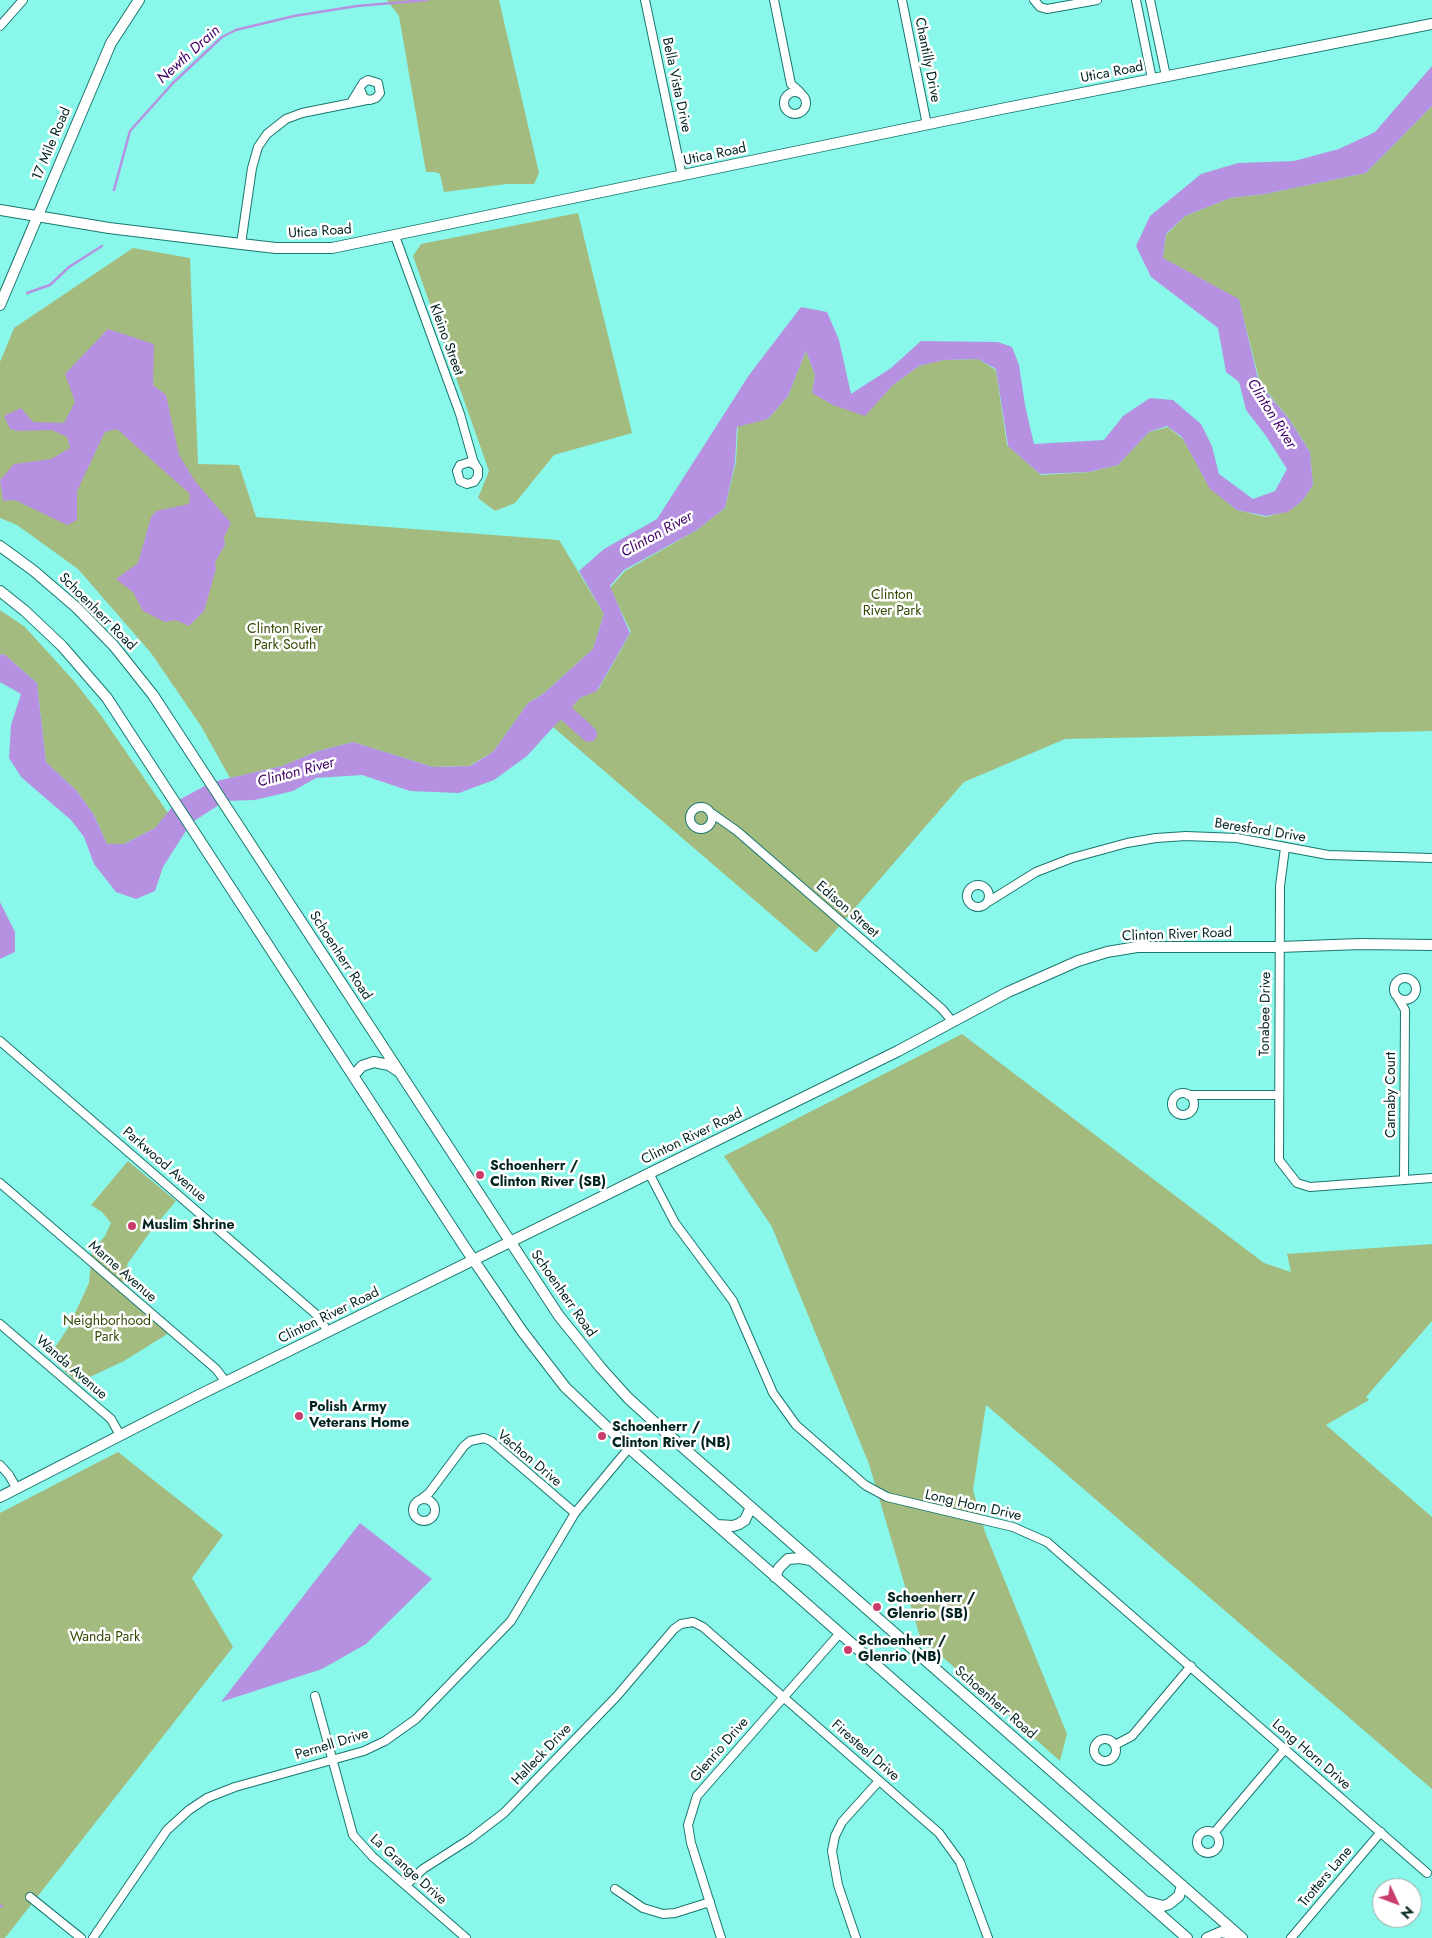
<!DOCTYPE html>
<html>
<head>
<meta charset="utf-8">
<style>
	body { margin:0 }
	#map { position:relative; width:1432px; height:1938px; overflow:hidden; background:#89f8ea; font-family:Jost,sans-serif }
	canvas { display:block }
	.north { position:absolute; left:1372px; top:1878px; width:50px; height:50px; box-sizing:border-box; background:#fff; border:1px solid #99a7a6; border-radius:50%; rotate:133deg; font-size:14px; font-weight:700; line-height:20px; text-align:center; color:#002320 }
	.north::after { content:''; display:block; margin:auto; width:18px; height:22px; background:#ca3c6a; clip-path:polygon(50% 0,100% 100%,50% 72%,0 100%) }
</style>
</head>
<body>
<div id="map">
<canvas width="1432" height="1938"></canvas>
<div class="north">N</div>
</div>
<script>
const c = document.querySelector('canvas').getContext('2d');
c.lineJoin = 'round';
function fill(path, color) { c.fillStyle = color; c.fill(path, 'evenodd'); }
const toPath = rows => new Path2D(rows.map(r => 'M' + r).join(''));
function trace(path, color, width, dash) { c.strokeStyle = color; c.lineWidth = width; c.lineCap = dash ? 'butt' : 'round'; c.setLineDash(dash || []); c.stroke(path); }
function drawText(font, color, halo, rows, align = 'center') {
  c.font = font + ' Jost,sans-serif'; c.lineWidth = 5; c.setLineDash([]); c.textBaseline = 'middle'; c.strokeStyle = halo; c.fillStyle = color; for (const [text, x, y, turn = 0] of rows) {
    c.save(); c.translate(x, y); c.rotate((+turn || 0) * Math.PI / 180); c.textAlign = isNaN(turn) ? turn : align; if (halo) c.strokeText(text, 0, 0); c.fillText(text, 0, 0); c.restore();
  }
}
const green = toPath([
	[387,0,499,0,539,173,534,184,507,184,444,192,440,174,435,172,426,172,399,16],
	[1432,106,1432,731,1065,739,964,782,816,953,553,727,580,698,598,690,631,632,610,588,625,571,697,530,725,508,736,462,738,426,768,419,788,396,806,351,815,375,812,393,865,415,893,385,919,366,944,360,978,359,996,370,1007,445,1041,475,1090,472,1118,465,1149,432,1168,427,1183,439,1210,488,1237,510,1266,517,1288,511,1303,500,1313,485,1310,452,1290,420,1260,383,1239,300,1163,258,1166,235,1185,216,1230,198,1265,194,1366,173],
	[578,213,632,433,554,455,515,503,495,511,478,498,489,471,413,256,421,244],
	[133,248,190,258,198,464,239,465,256,517,559,540,604,614,593,649,543,694,528,703,493,752,469,766,433,767,353,742,318,751,282,766,230,778,201,726,151,653,78,569,17,525,0,518,0,362,14,328],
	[0,610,25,627,74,681,100,714,168,813,155,828,124,844,107,844,94,815,77,791,46,762,37,683,4,654,0,655],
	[962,1034,1264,1263,1291,1272,1287,1254,1432,1244,1432,1321,1366,1397,1369,1400,1326,1425,1432,1517,1432,1789,986,1405,973,1490,985,1532,1067,1734,1060,1761,920,1637,869,1464,772,1227,724,1156],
	[128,1161,176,1201,150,1232,128,1263,123,1280,125,1297,169,1333,124,1361,77,1383,49,1356,68,1328,89,1283,92,1251,105,1236,111,1223,102,1212,91,1205],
	[118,1452,223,1535,192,1578,233,1647,5,1938,0,1938,0,1513]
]);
const water = toPath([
	[1432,66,1432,106,1366,173,1265,194,1230,198,1185,216,1166,234,1163,258,1239,299,1259,383,1289,419,1310,452,1313,485,1303,500,1288,512,1266,516,1237,510,1210,489,1182,437,1167,426,1149,432,1118,465,1089,472,1040,474,1008,446,996,369,978,359,944,360,919,366,893,385,865,416,833,405,812,393,815,375,806,351,788,396,768,419,737,427,735,463,725,508,697,530,624,570,610,586,630,633,597,691,580,698,527,756,494,780,459,793,410,791,362,775,316,778,293,791,255,800,225,801,191,823,163,867,155,891,136,899,116,892,94,864,84,837,71,820,21,777,9,758,11,725,21,694,0,682,0,655,4,654,37,683,46,762,77,791,94,815,107,844,124,844,155,828,177,801,212,782,282,766,318,751,353,742,433,767,470,766,493,752,528,703,543,694,593,649,604,614,579,571,604,549,657,519,749,375,801,307,827,312,839,340,851,394,891,368,921,341,998,342,1012,347,1019,365,1025,405,1034,444,1104,440,1123,416,1150,398,1173,400,1201,424,1212,446,1219,474,1253,499,1275,491,1287,469,1266,436,1246,410,1239,382,1226,372,1218,328,1151,277,1136,246,1150,216,1201,174,1238,163,1294,161,1339,149,1375,132],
	[108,329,154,344,153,385,166,395,179,455,195,481,231,523,224,537,225,545,215,562,216,569,204,611,189,626,176,620,165,622,143,611,133,592,116,579,138,563,151,517,156,511,189,504,190,494,117,429,105,432,77,491,77,520,67,525,15,500,3,501,0,480,14,464,51,459,70,448,67,437,52,430,18,431,10,429,4,416,21,408,33,422,64,423,75,402,65,374],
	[0,902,15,932,15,952,0,959],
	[360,1523,432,1579,366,1644,322,1669,221,1702]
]);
const stream = toPath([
	[114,190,130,131,173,83,222,37,236,30,294,16,357,6,427,0],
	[27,293,50,285,69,267,102,246],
	[0,1906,2,1906]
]);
const river = toPath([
	[544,710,566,713,589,734]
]);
const street = toPath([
	[645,0,682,176],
	[774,0,791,84,800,92],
	[902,0,927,125],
	[1034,0,1040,7,1047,9,1097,0],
	[1136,0,1152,79],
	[1150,0,1166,76],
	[0,26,23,0],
	'784 103a11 11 0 1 1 22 0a11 11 0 1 1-22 0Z',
	[352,101,363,83,368,80,378,83,380,93,376,98,370,100,364,98,360,89],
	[395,236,460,414,473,460,476,466,478,469,478,476,474,482,467,484,460,481,457,471,460,465,470,462,476,466],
	[241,244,252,168,258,147,267,134,286,119,302,113,367,100],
	'690 818a11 11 0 1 1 22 0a11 11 0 1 1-22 0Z',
	[710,812,737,831,942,1009,952,1021],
	[1285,848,1280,886,1279,1160,1297,1183,1310,1187,1432,1178],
	'967 896a11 11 0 1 1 22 0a11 11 0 1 1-22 0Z',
	[988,902,1036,872,1072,858,1127,843,1156,838,1186,836,1237,838,1328,855,1432,858],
	'1394 989a11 11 0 1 1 22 0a11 11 0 1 1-22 0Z',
	[1398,998,1405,1010,1404,1180],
	[0,1041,318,1316,328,1332],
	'1172 1104a11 11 0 1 1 22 0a11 11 0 1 1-22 0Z',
	[1188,1095,1278,1095],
	[649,1173,675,1223,733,1301,773,1393,796,1425,865,1485,887,1497,1013,1527,1047,1542,1427,1873],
	[0,1183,216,1369,226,1382],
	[0,1324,111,1419,120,1435],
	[0,1465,9,1475,17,1489],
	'413 1510a11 11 0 1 1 22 0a11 11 0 1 1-22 0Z',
	[420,1500,429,1493,464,1446,470,1441,484,1438,491,1441,575,1513],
	[315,1696,353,1835,373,1857,466,1938],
	'1094 1750a11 11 0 1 1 22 0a11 11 0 1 1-22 0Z',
	[1115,1745,1132,1736,1191,1666],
	'1197 1842a11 11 0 1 1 22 0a11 11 0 1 1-22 0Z',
	[1214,1833,1285,1749],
	[406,1885,423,1869,470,1839,504,1813,617,1696,674,1629,681,1624,693,1622,703,1627,939,1833,960,1862,988,1938],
	[615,1889,643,1908,663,1914,675,1913,710,1902],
	[30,1897,81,1938],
	[93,1938,167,1830,189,1810,207,1798,235,1787,364,1751,385,1741,416,1719,511,1621,575,1513,629,1448],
	[721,1938,691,1843,688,1825,697,1796,840,1633],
	[856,1938,838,1885,832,1851,835,1836,842,1822,879,1781],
	[1291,1938,1381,1832]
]);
const secondary = toPath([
	[0,210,109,228,241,244,276,248,332,248,1001,109,1432,24],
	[0,305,111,43,139,0],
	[0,546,34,571,77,608,114,646,153,695,559,1316,601,1368,628,1398,662,1429,1242,1938],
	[0,591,25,611,62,646,107,698,464,1246,522,1331,565,1387,629,1448,1187,1938],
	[354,1075,362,1066,374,1062,389,1065,398,1071],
	[0,1497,197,1396,898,1051,1008,992,1078,961,1107,952,1137,947,1280,947,1360,944,1432,945],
	[717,1525,733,1526,739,1524,745,1520,751,1507],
	[775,1577,779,1568,788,1559,800,1558,810,1560],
	[1148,1902,1163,1906,1169,1904,1179,1896,1182,1885],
	[1207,1938,1221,1932,1237,1935]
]);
const markers = [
	[480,1175,5,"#ca3c6a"],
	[132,1226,5,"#ca3c6a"],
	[299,1416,5,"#ca3c6a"],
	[602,1436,5,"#ca3c6a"],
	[877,1607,5,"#ca3c6a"],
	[848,1650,5,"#ca3c6a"]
];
const streetNames = [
	["Chantilly Drive",927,60,79],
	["Utica Road",1112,73,-11],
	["Bella Vista Drive",676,85,78],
	["17 Mile Road",52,144,-67],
	["Utica Road",715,155,-12],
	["Utica Road",320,232,-4],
	["Kleino Street",446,340,70],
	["Schoenherr Road",97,612,45],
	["Beresford Drive",1260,831,9],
	["Edison Street",847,910,41],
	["Clinton River Road",1177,935,-2],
	["Schoenherr Road",340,956,57],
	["Tonabee Drive",1266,1014,-89],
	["Carnaby Court",1392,1095,-90],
	["Clinton River Road",692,1137,-26],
	["Parkwood Avenue",164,1165,41],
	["Marne Avenue",122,1272,41],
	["Schoenherr Road",563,1294,55],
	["Clinton River Road",329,1316,-26],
	["Wanda Avenue",71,1368,41],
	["Vachon Drive",529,1459,40],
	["Long Horn Drive",973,1506,13],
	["Schoenherr Road",995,1703,41],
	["Pernell Drive",332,1745,-17],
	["Glenrio Drive",720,1750,-49],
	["Firesteel Drive",865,1751,41],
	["Halleck Drive",542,1755,-46],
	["Long Horn Drive",1311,1755,41],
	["La Grange Drive",408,1870,42],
	["Trotters Lane",1326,1877,-50]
];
const parkNames = [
	["Clinton",892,596],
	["River Park",892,612],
	["Clinton River",285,630],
	["Park South",285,646],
	["Neighborhood",107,1322],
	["Park",107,1338],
	["Wanda Park",105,1638]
];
const poiNames = [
	["Schoenherr /",490,1167],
	["Clinton River (SB)",490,1183],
	["Muslim Shrine",142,1226],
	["Polish Army",309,1408],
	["Veterans Home",309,1424],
	["Schoenherr /",612,1428],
	["Clinton River (NB)",612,1444],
	["Schoenherr /",887,1599],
	["Glenrio (SB)",887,1615],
	["Schoenherr /",858,1642],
	["Glenrio (NB)",858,1658]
];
const waterNames = [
	["Newth Drain",189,55,-42],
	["Clinton River",1271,414,58],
	["Clinton River",657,535,-29],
	["Clinton River",296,773,-15]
];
fill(green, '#a4bb80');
fill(water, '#b791e1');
trace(stream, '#b791e1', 2.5);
trace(river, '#b791e1', 16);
trace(street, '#19776e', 10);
trace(secondary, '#19776e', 12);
trace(street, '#fff', 8);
trace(secondary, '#fff', 10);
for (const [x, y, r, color] of markers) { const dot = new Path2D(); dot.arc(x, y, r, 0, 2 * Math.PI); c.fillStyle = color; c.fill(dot); trace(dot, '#fff', 2); }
drawText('14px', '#002320', '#fff', streetNames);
drawText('14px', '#354804', '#fff', parkNames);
drawText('bold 14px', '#002320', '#fff', poiNames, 'left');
drawText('italic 15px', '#400267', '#fff', waterNames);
</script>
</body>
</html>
